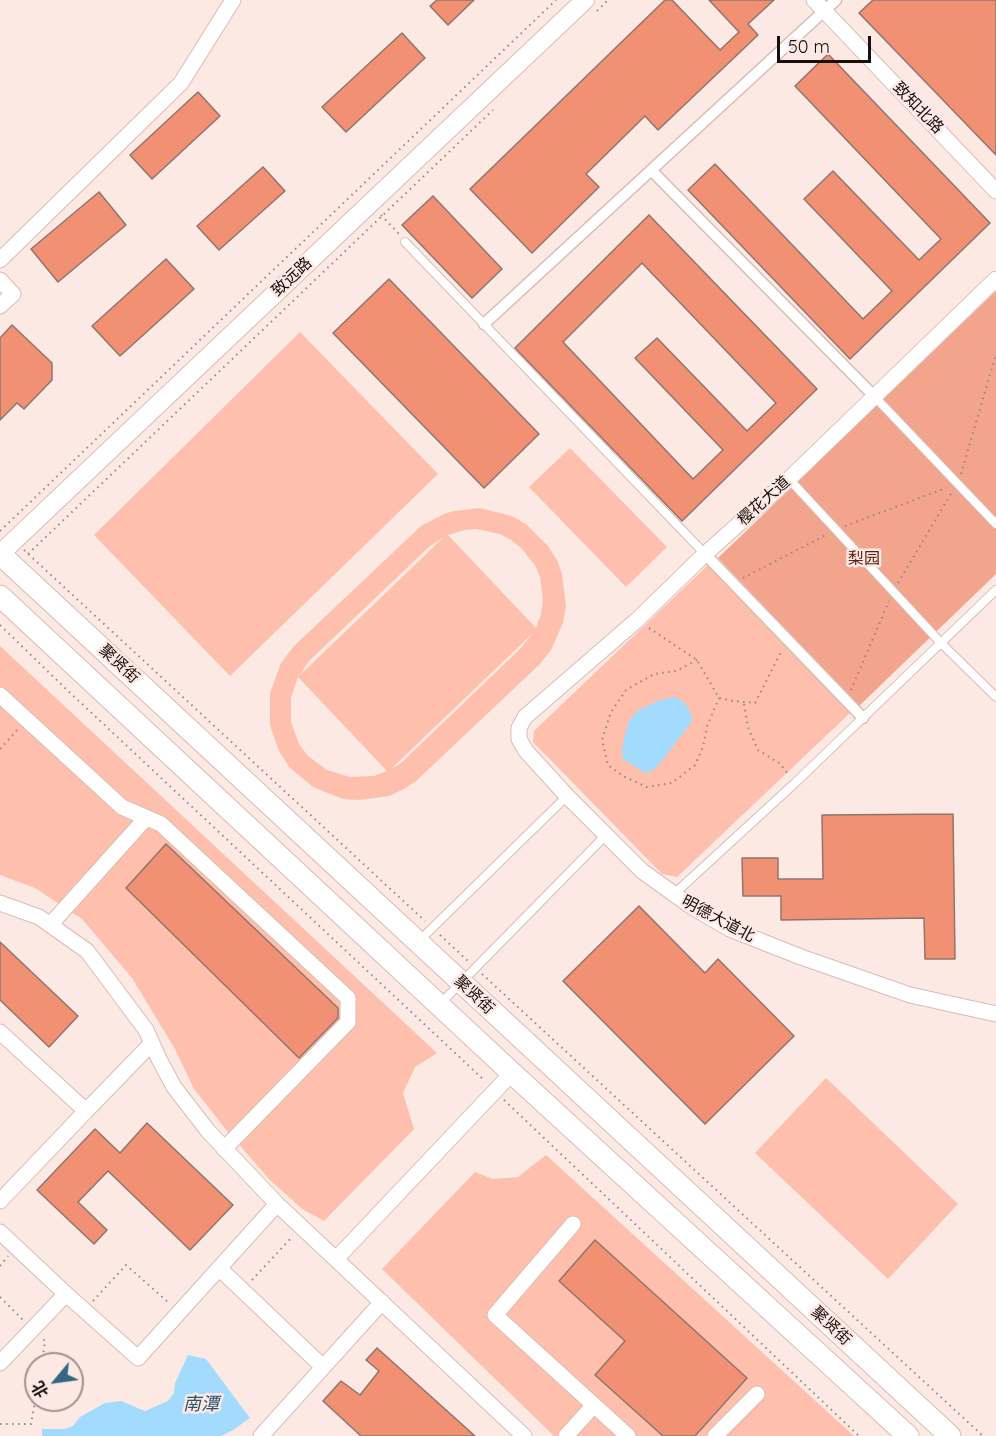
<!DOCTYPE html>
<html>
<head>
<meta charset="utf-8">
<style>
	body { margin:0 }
	#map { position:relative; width:996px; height:1436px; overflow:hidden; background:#fce9e4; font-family:Quicksand,"Noto Sans SC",sans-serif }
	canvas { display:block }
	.north { position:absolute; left:24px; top:1352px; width:60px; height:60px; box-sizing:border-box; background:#fce9e4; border:2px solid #a1928e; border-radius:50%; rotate:241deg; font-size:16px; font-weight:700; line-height:24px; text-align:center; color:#190f0c }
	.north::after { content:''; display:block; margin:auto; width:21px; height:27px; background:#346784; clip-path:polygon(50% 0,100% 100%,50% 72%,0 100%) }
	.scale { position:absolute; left:777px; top:36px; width:94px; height:27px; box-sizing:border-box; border:3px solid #190f0c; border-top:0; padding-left:8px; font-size:18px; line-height:21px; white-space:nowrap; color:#190f0c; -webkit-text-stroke:4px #fce9e4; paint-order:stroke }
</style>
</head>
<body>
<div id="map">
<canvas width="996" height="1436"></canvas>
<div class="north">北</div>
<div class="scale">50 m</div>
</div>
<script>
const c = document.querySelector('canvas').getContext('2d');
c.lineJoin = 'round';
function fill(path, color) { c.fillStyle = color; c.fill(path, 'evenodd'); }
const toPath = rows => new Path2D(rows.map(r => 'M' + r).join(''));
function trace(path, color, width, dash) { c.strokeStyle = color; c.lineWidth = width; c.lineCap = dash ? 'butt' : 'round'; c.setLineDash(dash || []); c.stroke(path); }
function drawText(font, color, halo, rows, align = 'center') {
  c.font = font + ' Quicksand,"Noto Sans SC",sans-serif'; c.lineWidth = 5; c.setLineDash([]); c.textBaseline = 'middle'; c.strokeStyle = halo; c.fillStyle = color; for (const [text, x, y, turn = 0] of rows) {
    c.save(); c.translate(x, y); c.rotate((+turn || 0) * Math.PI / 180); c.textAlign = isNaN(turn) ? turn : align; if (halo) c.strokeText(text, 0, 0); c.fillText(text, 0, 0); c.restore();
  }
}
const green = toPath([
	[300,332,438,474,230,676,94,535],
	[570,448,667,547,626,587,529,487],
	[480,508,512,516,526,524,548,546,557,560,562,574,566,606,563,623,551,650,540,664,416,781,404,789,389,796,359,800,343,799,313,787,289,767,278,749,270,725,270,693,281,663,294,646,421,526,444,514,454,511],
	[476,529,500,534,511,540,521,548,535,565,540,577,543,600,541,614,536,628,448,535,465,530],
	[444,537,299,676,309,661,430,546],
	[533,633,520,649,400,764,392,768],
	[298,677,387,771,374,776,350,777,327,770,308,756,299,744,291,722,291,698],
	[709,564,850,713,677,877,662,874,533,742,534,731],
	[0,646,437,1053,415,1067,403,1093,414,1129,324,1221,302,1209,270,1180,228,1132,194,1089,175,1049,132,978,82,919,35,888,0,875],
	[826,1078,958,1204,888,1279,755,1153],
	[546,1155,854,1436,554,1436,382,1269,475,1172,493,1179,518,1177]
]);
const forest = toPath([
	[996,291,996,574,859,706,718,558]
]);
const water = toPath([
	[675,697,684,702,691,713,692,721,661,762,653,770,645,773,623,759,622,748,628,723,637,711,660,700],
	[188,1355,206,1359,250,1418,233,1430,221,1436,42,1436,42,1429,64,1429,73,1426,80,1417,105,1403,121,1401,145,1411,168,1401,174,1393,175,1383]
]);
const building = toPath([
	[437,0,474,0,448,25,430,6,437,0],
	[665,0,672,0,720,50,739,32,709,0,774,0,748,24,758,35,658,130,645,116,586,174,599,187,532,253,470,189,665,0],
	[873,0,996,0,996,155,859,13,873,0],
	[402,33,425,58,346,132,322,107,402,33],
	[828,54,990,223,850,359,688,190,715,164,863,319,892,291,804,199,833,171,919,260,941,239,795,86,828,54],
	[198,92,220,116,152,179,130,155,198,92],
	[263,167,285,191,219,250,197,226,263,167],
	[99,192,126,225,58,282,31,249,99,192],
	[433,196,502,269,472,298,402,225,433,196],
	[649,215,817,389,682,521,515,348,649,215],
	[642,263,776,403,747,431,657,338,635,358,723,450,693,479,563,342,642,263],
	[166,259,194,289,120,356,92,326,166,259],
	[389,279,539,434,484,488,333,333,389,279],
	[12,325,52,363,52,380,24,409,17,403,0,420,0,338,12,325],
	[953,814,955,959,925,959,924,918,781,920,781,896,743,896,742,858,778,858,778,879,823,879,822,815,953,814],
	[166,844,338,1008,338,1018,299,1058,126,888,166,844],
	[639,906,705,973,718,959,794,1036,705,1124,563,981,639,906],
	[0,942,78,1016,49,1047,0,1000,0,942],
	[147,1123,233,1205,190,1250,108,1171,78,1202,107,1230,94,1244,37,1190,95,1129,120,1153,147,1123],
	[595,1240,747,1378,695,1436,663,1436,595,1375,625,1341,559,1281,595,1240],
	[377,1348,475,1436,361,1436,323,1401,341,1381,360,1395,379,1371,366,1360,377,1348]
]);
const path = toPath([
	[597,11,608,0],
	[381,215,400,235],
	[961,474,996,354],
	[845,526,946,488],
	[0,531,556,0],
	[24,550,425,921],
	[28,554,493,110],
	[743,578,826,535],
	[898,583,952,492],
	[0,625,66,689,485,1081],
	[649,628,697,660,719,698,733,701,755,703,782,650],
	[697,660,676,671,654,674,626,690,611,712,602,740,608,765,623,776,647,787,672,783,695,765,703,747,707,726,719,698],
	[851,690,889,601],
	[744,704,748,727,758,750,779,763,790,776],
	[0,749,18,729],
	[440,935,469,962],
	[482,974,983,1436],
	[504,1100,859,1436],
	[0,1266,8,1256],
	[252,1280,293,1236],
	[0,1297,23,1320],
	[93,1301,126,1265,168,1302],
	[42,1364,45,1341,42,1338],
	[0,1424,31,1424,36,1396]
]);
const service = toPath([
	[405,242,705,554],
	[874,396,996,524],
	[789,479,941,643,996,697],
	[673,895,795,783,996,590],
	[420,940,567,796],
	[440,1004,605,836]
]);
const pedestrian = toPath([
	[651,170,874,396],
	[484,324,836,0],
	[705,554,863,718]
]);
const minor = toPath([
	[814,0,996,191],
	[0,260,181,83,233,0],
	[996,279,789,479,705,554,637,620,525,717,519,728,519,739,526,751,567,796,642,871,692,907,730,929,801,957,910,995,996,1014],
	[0,280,13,294,0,306],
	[0,695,122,807,161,824,348,998,348,1022,224,1149],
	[0,903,39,917,87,951,146,1030,159,1059,174,1087,208,1131,277,1204,524,1436],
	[50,925,146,818],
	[0,1032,86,1111,0,1201],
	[86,1111,152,1043],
	[573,1224,495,1315,628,1436],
	[0,1232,66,1294],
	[336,1259,512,1073],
	[219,1268,323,1367],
	[0,1363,66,1294,138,1358,277,1204],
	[261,1436,382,1302],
	[566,1436,594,1405],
	[715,1436,757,1394]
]);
const tertiary = toPath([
	[0,554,585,0]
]);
const secondary = toPath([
	[0,554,950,1436],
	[0,596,512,1073,908,1436]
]);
const streetNames = [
	["致知北路",918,108,46],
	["致远路",292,277,-43],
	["樱花大道",764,501,-42],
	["聚贤街",119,664,43],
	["明德大道北",718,919,28],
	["聚贤街",474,995,43],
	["聚贤街",831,1326,43]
];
const parkNames = [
	["梨园",864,559]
];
const waterNames = [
	["南潭",201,1405]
];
fill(green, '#febfac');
fill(forest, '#f3a48c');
fill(water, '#a2dbfd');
fill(building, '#f19073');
trace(building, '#90756d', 1.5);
trace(service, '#dabcb3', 10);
trace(pedestrian, '#dabcb3', 13);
trace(minor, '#dabcb3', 17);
trace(tertiary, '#dabcb3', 20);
trace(secondary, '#dabcb3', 23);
trace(path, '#968783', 2, [1.5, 4.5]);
trace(service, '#fff', 8);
trace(pedestrian, '#fff', 10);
trace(minor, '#fff', 15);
trace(tertiary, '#fff', 18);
trace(secondary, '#fff', 21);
drawText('16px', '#190f0c', '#fce9e4', streetNames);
drawText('16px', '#5f2210', '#fce9e4', parkNames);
drawText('italic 18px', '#29546c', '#fce9e4', waterNames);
</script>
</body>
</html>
